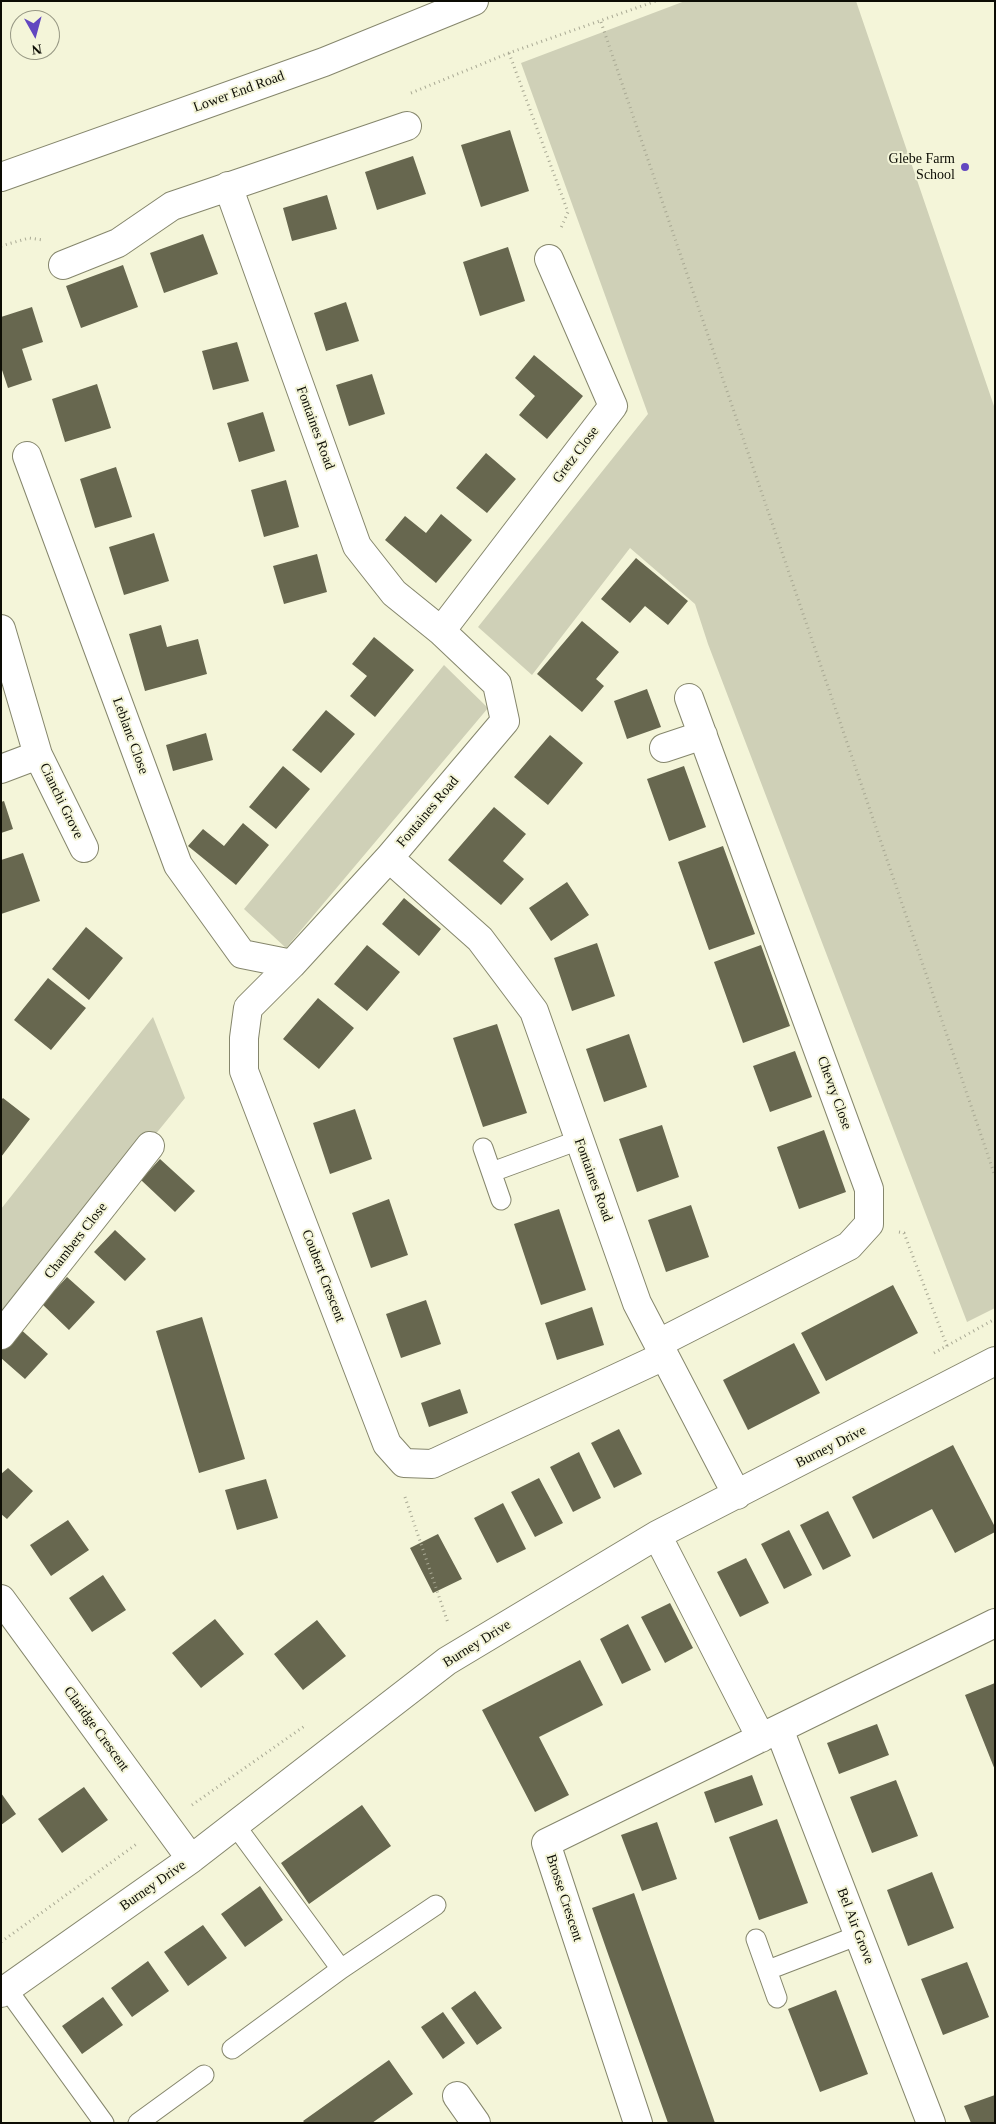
<!DOCTYPE html>
<html>
<head>
<meta charset="utf-8">
<style>
	body { margin:0 }
	#map { position:relative; width:996px; height:2124px; overflow:hidden; background:#f4f5d9; font-family:"Times New Roman",serif }
	canvas { display:block }
	.frame { position:absolute; inset:0; border:2px solid #0c0c04; pointer-events:none }
	.north { position:absolute; left:10px; top:10px; width:50px; height:50px; box-sizing:border-box; background:#f4f5d9; border:1px solid #979884; border-radius:50%; rotate:173deg; font-size:14px; font-weight:700; line-height:20px; text-align:center; color:#0c0c04 }
	.north::after { content:''; display:block; margin:auto; width:18px; height:22px; background:#6247c0; clip-path:polygon(50% 0,100% 100%,50% 72%,0 100%) }
</style>
</head>
<body>
<div id="map">
<canvas width="996" height="2124"></canvas>
<div class="frame"></div>
<div class="north">N</div>
</div>
<script>
const c = document.querySelector('canvas').getContext('2d');
c.lineJoin = 'round';
function fill(path, color) { c.fillStyle = color; c.fill(path, 'evenodd'); }
const toPath = rows => new Path2D(rows.map(r => 'M' + r).join(''));
function trace(path, color, width, dash) { c.strokeStyle = color; c.lineWidth = width; c.lineCap = dash ? 'butt' : 'round'; c.setLineDash(dash || []); c.stroke(path); }
function drawText(font, color, halo, rows, align = 'center') {
  c.font = font + ' "Times New Roman",serif'; c.lineWidth = 4; c.setLineDash([]); c.textBaseline = 'middle'; c.strokeStyle = halo; c.fillStyle = color; for (const [text, x, y, turn = 0] of rows) {
    c.save(); c.translate(x, y); c.rotate((+turn || 0) * Math.PI / 180); c.textAlign = isNaN(turn) ? turn : align; if (halo) c.strokeText(text, 0, 0); c.fillText(text, 0, 0); c.restore();
  }
}
const green = toPath([
	[685,1,856,1,995,409,995,1308,967,1322,708,644,695,604,630,548,532,675,478,627,648,414,521,63],
	[444,665,488,708,286,948,244,909],
	[153,1017,185,1098,1,1324,1,1209]
]);
const building = toPath([
	[510,130,529,191,481,207,461,145],
	[413,156,426,194,377,210,365,172],
	[327,195,337,229,292,241,283,208],
	[203,234,218,274,164,293,150,253],
	[508,247,525,301,480,316,463,262],
	[123,265,138,307,81,328,66,286],
	[346,302,359,341,326,351,314,313],
	[32,307,43,342,22,349,32,380,8,388,1,367,1,317],
	[237,342,249,381,213,390,202,351],
	[534,355,583,396,547,439,519,415,535,396,515,378],
	[372,374,385,414,349,426,336,385],
	[97,384,111,428,65,442,52,399],
	[263,412,275,451,239,462,227,423],
	[486,453,516,479,487,513,456,488],
	[116,467,132,517,95,528,80,479],
	[286,480,299,527,264,537,251,490],
	[441,514,472,540,436,583,385,540,405,516,426,533],
	[154,533,169,581,124,595,109,547],
	[317,554,327,592,284,604,273,566],
	[636,558,688,601,668,625,645,606,630,623,601,599],
	[582,621,619,652,596,679,604,686,582,712,537,674],
	[161,625,167,647,198,639,207,674,145,691,129,634],
	[374,637,414,670,375,717,350,696,367,676,352,664],
	[647,689,661,727,627,739,614,701],
	[326,710,355,734,321,773,292,750],
	[206,733,213,760,173,771,166,745],
	[550,735,583,763,548,805,514,777],
	[283,766,310,789,276,829,249,807],
	[684,766,706,827,669,841,647,779],
	[4,801,13,829,1,833,1,802],
	[494,807,526,834,503,861,524,879,501,905,448,860],
	[243,823,269,845,236,885,188,846,203,829,224,846],
	[723,846,755,934,709,950,678,862],
	[23,853,40,901,1,914,1,860],
	[567,882,589,915,551,941,529,908],
	[404,898,441,929,419,956,382,924],
	[86,927,123,958,89,1000,52,969],
	[597,943,615,996,572,1011,554,958],
	[367,945,400,972,367,1011,334,984],
	[761,945,790,1026,743,1043,714,962],
	[48,978,86,1008,51,1050,14,1020],
	[318,998,354,1028,319,1069,283,1039],
	[497,1024,527,1113,483,1127,453,1038],
	[629,1034,647,1087,604,1102,586,1049],
	[795,1051,812,1097,770,1112,753,1066],
	[3,1098,30,1119,1,1157,1,1100],
	[355,1109,372,1159,330,1174,313,1123],
	[662,1125,679,1177,637,1192,619,1139],
	[824,1130,846,1192,799,1209,777,1147],
	[160,1159,195,1191,175,1212,141,1180],
	[389,1199,408,1255,371,1268,352,1213],
	[691,1205,709,1257,666,1272,648,1220],
	[559,1209,586,1290,541,1305,514,1224],
	[115,1230,146,1259,125,1281,94,1252],
	[67,1277,95,1302,69,1330,42,1304],
	[893,1285,918,1333,826,1381,801,1333],
	[426,1300,441,1344,401,1358,386,1314],
	[592,1307,604,1345,557,1360,545,1323],
	[202,1317,245,1459,199,1473,156,1331],
	[17,1326,48,1354,25,1379,1,1358,1,1344],
	[794,1343,820,1393,748,1430,723,1380],
	[460,1389,468,1413,429,1427,421,1403],
	[619,1429,642,1474,614,1488,591,1443],
	[953,1445,995,1527,995,1532,955,1553,932,1509,873,1539,852,1497],
	[579,1452,601,1498,573,1512,550,1467],
	[8,1468,33,1491,7,1519,1,1514,1,1474],
	[539,1478,563,1523,535,1537,511,1492],
	[266,1479,278,1518,237,1530,225,1490],
	[503,1503,526,1549,497,1563,474,1518],
	[828,1511,851,1556,823,1570,800,1525],
	[68,1520,89,1550,51,1576,30,1545],
	[789,1530,812,1575,784,1589,761,1544],
	[438,1534,462,1579,433,1593,410,1548],
	[746,1558,769,1603,740,1617,717,1572],
	[103,1575,126,1610,92,1632,69,1598],
	[670,1603,693,1648,665,1663,641,1617],
	[215,1619,244,1654,201,1688,172,1653],
	[317,1620,346,1656,303,1690,274,1654],
	[628,1624,651,1670,622,1684,600,1639],
	[580,1660,603,1705,539,1737,569,1795,535,1812,482,1710],
	[995,1683,995,1770,965,1695],
	[877,1724,889,1755,839,1774,827,1743],
	[752,1775,763,1805,715,1823,704,1792],
	[896,1780,918,1836,872,1853,850,1797],
	[84,1787,108,1820,62,1853,38,1819],
	[1,1793,16,1814,1,1825],
	[362,1805,391,1846,309,1904,281,1863],
	[777,1819,808,1903,759,1920,729,1837],
	[657,1822,677,1879,642,1891,621,1835],
	[932,1872,954,1928,908,1946,887,1890],
	[260,1886,283,1920,245,1947,221,1914],
	[634,1893,649,1936,715,2123,668,2123,607,1951,592,1908],
	[203,1925,227,1958,188,1986,164,1952],
	[148,1961,169,1991,132,2017,111,1988],
	[967,1962,989,2017,943,2035,921,1979],
	[836,1990,868,2074,820,2092,788,2009],
	[475,1991,502,2028,477,2045,451,2008],
	[103,1997,123,2025,82,2054,62,2026],
	[443,2012,465,2043,443,2059,421,2027],
	[389,2060,413,2094,372,2123,305,2123,303,2121],
	[995,2095,995,2123,971,2123,964,2106]
]);
const path = toPath([
	[601,22,995,1176],
	[509,53,568,212,561,228],
	[411,93,509,53,656,1],
	[1,246,29,238,43,240],
	[899,1232,904,1233,947,1346],
	[934,1353,995,1319],
	[405,1497,448,1623],
	[192,1805,306,1725],
	[1,1942,138,1843]
]);
const service = toPath([
	[483,1148,501,1200],
	[492,1172,579,1140],
	[235,1825,341,1969],
	[756,1939,777,1998],
	[768,1970,859,1935],
	[7,1989,104,2123],
	[232,2049,341,1969,436,1905],
	[138,2123,204,2075]
]);
const minor = toPath([
	[228,186,357,546,394,593,441,631,497,684,505,721,389,858,480,939,534,1011,637,1303,737,1495],
	[63,265,118,243,172,206,407,126],
	[27,456,178,865,242,954,292,964],
	[1,629,38,755,84,848],
	[441,631,613,406,549,259],
	[664,748,703,735],
	[1,769,38,755],
	[389,858,292,964,248,1008,244,1038,244,1071,387,1444,404,1463,432,1464,664,1356],
	[1,1335,150,1146],
	[659,1343,849,1246,869,1224,869,1189,689,698],
	[657,1535,761,1738],
	[1,1599,191,1859],
	[779,1729,931,2123],
	[1,1993,191,1859,447,1661,657,1535,995,1361],
	[457,2096,476,2123],
	[638,2123,546,1843,995,1623]
]);
const tertiary = toPath([
	[1,177,324,62,474,1]
]);
const markers = [
	[965,167,5,"#6247c0"]
];
const streetNames = [
	["Lower End Road",239,92,-20],
	["Fontaines Road",315,428,70],
	["Gretz Close",576,455,-53],
	["Leblanc Close",130,736,70],
	["Cianchi Grove",61,801,64],
	["Fontaines Road",428,812,-50],
	["Chevry Close",834,1093,70],
	["Fontaines Road",593,1180,70],
	["Chambers Close",76,1241,-52],
	["Coubert Crescent",323,1276,69],
	["Burney Drive",831,1447,-27],
	["Burney Drive",477,1644,-32],
	["Claridge Crescent",96,1729,54],
	["Burney Drive",153,1886,-35],
	["Brosse Crescent",564,1898,72],
	["Bel Air Grove",855,1926,69]
];
const poiNames = [
	["Glebe Farm",955,159],
	["School",955,175]
];
fill(green, '#cfd0b7');
fill(building, '#67674f');
trace(service, '#85866c', 21);
trace(minor, '#85866c', 30);
trace(tertiary, '#85866c', 30);
trace(path, '#a9a994', 3, [1, 4]);
trace(service, '#fff', 19);
trace(minor, '#fff', 28);
trace(tertiary, '#fff', 28);
for (const [x, y, r, color] of markers) { const dot = new Path2D(); dot.arc(x, y, r, 0, 2 * Math.PI); c.fillStyle = color; c.fill(dot); trace(dot, '#f4f5d9', 2); }
drawText('14px', '#0c0c04', '#f4f5d9', streetNames);
drawText('14px', '#0c0c04', '#f4f5d9', poiNames, 'right');
</script>
</body>
</html>
